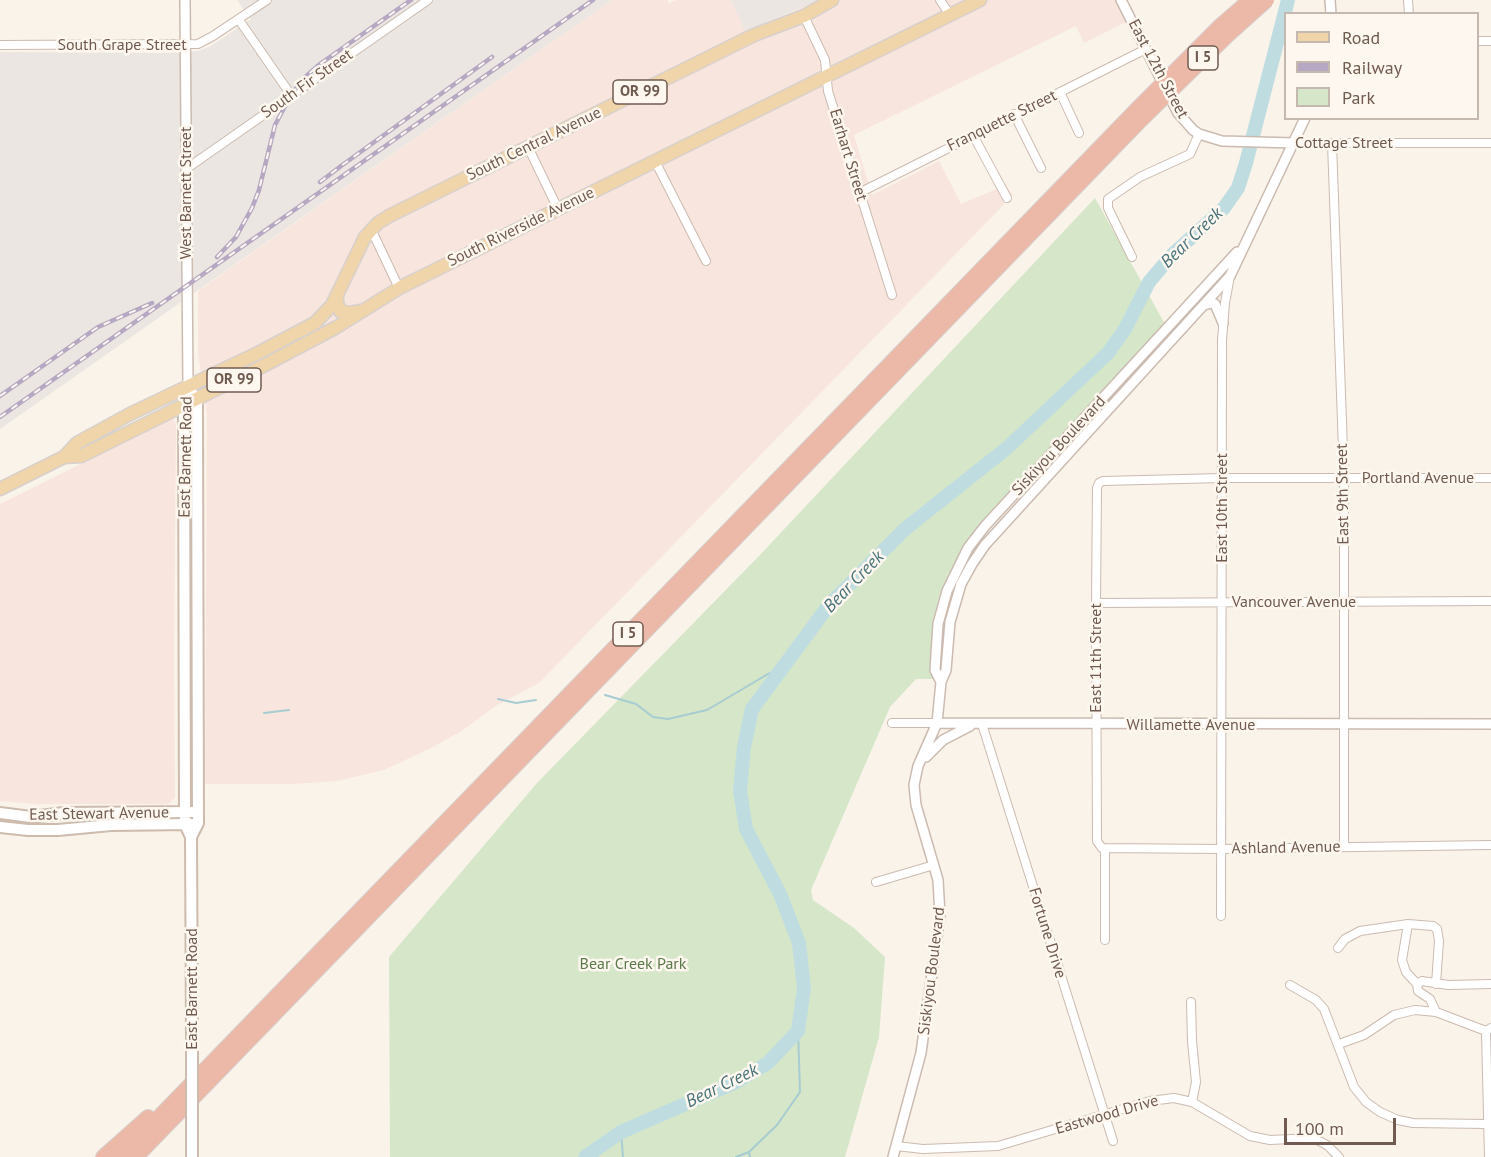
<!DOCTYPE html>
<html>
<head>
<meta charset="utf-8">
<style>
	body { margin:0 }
	#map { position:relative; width:1491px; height:1157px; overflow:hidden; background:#faf3e9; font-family:"PT Sans",sans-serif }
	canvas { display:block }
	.legend { position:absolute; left:1284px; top:12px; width:195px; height:108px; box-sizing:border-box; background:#fdf7ef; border:2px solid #c5b9af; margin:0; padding:8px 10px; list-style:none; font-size:18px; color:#715b50 }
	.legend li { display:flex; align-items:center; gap:12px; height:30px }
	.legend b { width:30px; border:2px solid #c5b9af }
	.scale { position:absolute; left:1284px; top:1118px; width:112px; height:27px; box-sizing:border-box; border:3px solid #715b50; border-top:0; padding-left:8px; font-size:18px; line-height:21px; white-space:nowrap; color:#715b50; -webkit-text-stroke:4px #fdf7ef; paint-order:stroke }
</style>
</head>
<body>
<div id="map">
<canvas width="1491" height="1157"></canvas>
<ul class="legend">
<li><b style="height:8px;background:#f0d4aa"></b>Road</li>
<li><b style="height:8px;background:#b6a8c2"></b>Railway</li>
<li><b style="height:16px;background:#d5e6c9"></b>Park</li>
</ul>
<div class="scale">100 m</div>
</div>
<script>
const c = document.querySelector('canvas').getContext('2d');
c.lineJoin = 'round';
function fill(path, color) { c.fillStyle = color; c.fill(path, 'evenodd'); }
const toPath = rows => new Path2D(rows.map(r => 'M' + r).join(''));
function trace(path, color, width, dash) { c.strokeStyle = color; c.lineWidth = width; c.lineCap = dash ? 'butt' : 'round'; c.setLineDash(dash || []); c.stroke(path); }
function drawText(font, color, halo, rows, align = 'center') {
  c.font = font + ' "PT Sans",sans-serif'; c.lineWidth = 5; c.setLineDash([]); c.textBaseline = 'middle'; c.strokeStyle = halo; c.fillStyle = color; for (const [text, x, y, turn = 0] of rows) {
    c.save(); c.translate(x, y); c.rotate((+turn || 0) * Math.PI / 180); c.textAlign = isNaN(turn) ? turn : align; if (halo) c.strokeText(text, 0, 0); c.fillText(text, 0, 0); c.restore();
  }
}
const commercial = toPath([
	[612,0,667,0,669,3,676,0,731,0,746,31,820,0,1116,0,1115,1,1126,22,1084,43,1076,26,854,135,872,195,939,161,961,204,1006,185,1013,195,539,683,497,705,463,730,431,748,384,770,337,781,292,784,205,784,207,416,198,352,198,291],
	[173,418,176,424,174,657,175,798,168,804,37,804,0,801,0,504]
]);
const industrial = toPath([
	[237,0,612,0,0,429,0,52,168,53,198,51,211,46,251,19],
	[731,0,820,0,745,31]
]);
const green = toPath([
	[1095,198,1166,326,959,559,932,651,933,679,916,679,890,707,811,890,813,900,854,928,885,957,879,1037,845,1157,390,1157,389,957,537,783,758,557]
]);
const stream = toPath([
	[605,695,636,704,653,717,668,719,707,710,768,674,783,669],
	[498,699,516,703,536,700],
	[264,713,289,710],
	[621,1132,623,1157],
	[736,1157,749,1152],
	[750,1157,749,1152,777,1125,800,1092,798,1031]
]);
const river = toPath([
	[585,1157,621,1132,736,1082,768,1063,798,1031,804,988,799,943,780,894,746,829,740,791,744,747,752,709,829,605,905,529,1007,448,1108,353,1125,329,1149,282,1172,255,1224,208,1238,188,1246,163,1288,0]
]);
const minor = toPath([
	[940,0,950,15],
	[1408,0,1409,14],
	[804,16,825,60,828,91,892,295],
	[239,20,291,95],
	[1478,41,1491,41],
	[0,45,198,44,213,36,267,0],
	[1060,92,1079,133],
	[1014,114,1041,168],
	[973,135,1007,198],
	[1294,143,1491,143],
	[1332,143,1344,478,1344,846],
	[528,147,558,209],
	[655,161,706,261],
	[186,169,428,0],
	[859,193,1146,49],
	[371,229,399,288],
	[1132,257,1108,208,1108,199,1140,177,1190,154,1199,134],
	[1491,478,1222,478,1103,481,1099,483,1097,488,1096,603,1097,841,1102,848,1221,849,1491,845],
	[1096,603,1491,601],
	[892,723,937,723],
	[982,724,1113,1141],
	[876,882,934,865],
	[1221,916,1222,340,1225,303,1230,276],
	[1408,924,1402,960,1406,972,1417,984],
	[1105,940,1105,849],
	[1338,948,1345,939,1360,931,1408,924,1433,926,1437,929,1439,941,1436,984],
	[1290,985,1316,1000,1324,1009,1354,1087,1366,1102,1380,1112,1398,1120,1413,1123,1487,1124],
	[1191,1002,1192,1041,1196,1082,1192,1102],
	[1436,1012,1430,999,1418,991,1417,984,1422,981,1448,985,1491,984],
	[1486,1031,1489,1157],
	[1339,1044,1364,1035,1394,1015,1415,1010,1436,1012,1486,1031,1491,1028],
	[896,1146,923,1149,998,1146,1150,1101,1174,1098,1192,1102,1250,1136,1270,1140,1313,1138,1327,1145,1339,1157]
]);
const tertiary = toPath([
	[185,0,188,386],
	[1121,0,1178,113,1193,130,1199,134,1222,141,1294,143],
	[1330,0,1331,14],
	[1204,305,1212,303,1215,304,1223,323],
	[941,682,935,670,938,624,947,591,968,548,985,526,1237,252],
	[937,723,1491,724],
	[926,757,943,740,970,726],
	[893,1157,921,1053,940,915,938,880,916,805,914,785,918,766,937,723,941,682,946,670,950,622,961,584,972,564,985,545,1230,276,1305,118]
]);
const secondary = toPath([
	[188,386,184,405,185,824,191,837,192,1039],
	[0,813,31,817,64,813,192,812],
	[0,827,28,830,58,830,111,825,191,824],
	[191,837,198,823,197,410,197,399,193,394],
	[192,1157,192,1141]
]);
const primary = toPath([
	[337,295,337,303,340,311,350,313,361,311],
	[64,457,81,456,263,366,335,328,401,287,980,0],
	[0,489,64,457,77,443,130,414,258,353,315,323,332,305,365,237,378,223,389,216,754,35,804,16,832,0]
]);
const motorway = toPath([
	[103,1157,148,1117],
	[120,1157,1135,111],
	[136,1157,1142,119]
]);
const rail = toPath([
	[320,182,341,166,492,57],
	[217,257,236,237,252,208,259,190,275,125,291,95,304,78,320,64,411,0],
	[0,396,98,327,152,303],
	[0,417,593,0]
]);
const secondaryBridge = toPath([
	[192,1039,192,1141]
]);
const motorwayBridge = toPath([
	[1135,111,1221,25,1250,0],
	[1142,119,1229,34,1267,0]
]);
const shields = [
	[1203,58,30],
	[640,92,54],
	[234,380,54],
	[628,634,30]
];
const shieldNames = [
	["I 5",1203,58],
	["OR 99",640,92],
	["OR 99",234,380],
	["I 5",628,634]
];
const streetNames = [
	["South Grape Street",122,45],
	["East 12th Street",1158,69,62],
	["South Fir Street",307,84,-35],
	["Franquette Street",1002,121,-26],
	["Cottage Street",1344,143],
	["South Central Avenue",534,144,-26],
	["Earhart Street",848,155,73],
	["West Barnett Street",186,193,-90],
	["South Riverside Avenue",521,227,-26],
	["Siskiyou Boulevard",1059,446,-47],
	["East Barnett Road",186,457,-89],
	["Portland Avenue",1418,478],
	["East 9th Street",1343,494,-91],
	["East 10th Street",1222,508,-90],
	["Vancouver Avenue",1294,602],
	["East 11th Street",1096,658,-90],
	["Willamette Avenue",1191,725],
	["East Stewart Avenue",99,814,-1],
	["Ashland Avenue",1286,848,-1],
	["Fortune Drive",1047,933,73],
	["Siskiyou Boulevard",932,971,-83],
	["East Barnett Road",192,989,-90],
	["Eastwood Drive",1107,1115,-16]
];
const parkNames = [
	["Bear Creek Park",633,964]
];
const waterNames = [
	["Bear Creek",1192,238,-44],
	["Bear Creek",854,582,-46],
	["Bear Creek",722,1086,-26]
];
fill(commercial, '#f8e5de');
fill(industrial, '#ebe6e1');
fill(green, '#d5e6c9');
trace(stream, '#a7ccd1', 2);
trace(river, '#bfdde1', 14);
trace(minor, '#cbbbb0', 10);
trace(tertiary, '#cbbbb0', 12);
trace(secondary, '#cdbbae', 14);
trace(primary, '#d7d1ce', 15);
trace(motorway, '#d7d1ce', 16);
trace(minor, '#fff', 8);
trace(tertiary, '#fff', 9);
trace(secondary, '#fff', 10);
trace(primary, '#f0d4aa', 12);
trace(motorway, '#ecb8a8', 14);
trace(rail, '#b6a8c2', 4.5);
trace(rail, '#fdf7ef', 2, [7]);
trace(secondaryBridge, '#cdbbae', 14, []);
trace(motorwayBridge, '#d7d1ce', 16, []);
trace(secondaryBridge, '#fff', 10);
trace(motorwayBridge, '#ecb8a8', 14);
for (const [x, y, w] of shields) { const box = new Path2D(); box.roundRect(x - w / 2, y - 12, w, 24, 4.5); c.fillStyle = '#fdf7ef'; c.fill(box); trace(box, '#715b50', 1.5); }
drawText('bold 15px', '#715b50', null, shieldNames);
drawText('16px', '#715b50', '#fdf7ef', streetNames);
drawText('16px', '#5b7a4c', '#fdf7ef', parkNames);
drawText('italic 18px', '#49737b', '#fdf7ef', waterNames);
</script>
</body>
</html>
